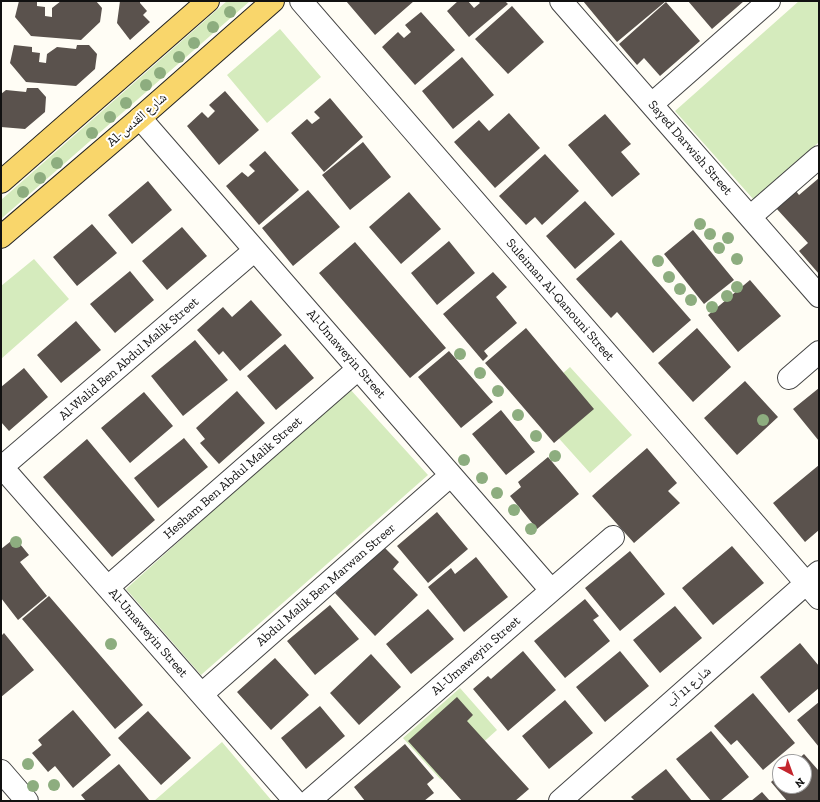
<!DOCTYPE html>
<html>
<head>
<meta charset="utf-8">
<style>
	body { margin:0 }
	#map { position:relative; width:820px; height:802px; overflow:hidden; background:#fffdf5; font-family:"Zilla Slab",serif }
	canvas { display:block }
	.frame { position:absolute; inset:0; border:2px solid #111; pointer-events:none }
	.north { position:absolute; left:772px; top:754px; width:40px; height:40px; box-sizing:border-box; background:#fff; border:1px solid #a0a0a0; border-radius:50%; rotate:139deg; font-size:11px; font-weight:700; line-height:16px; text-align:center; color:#111 }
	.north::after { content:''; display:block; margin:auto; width:14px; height:18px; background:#c4262e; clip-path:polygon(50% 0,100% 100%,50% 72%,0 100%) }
</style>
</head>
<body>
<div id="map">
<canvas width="820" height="802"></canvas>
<div class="frame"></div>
<div class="north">N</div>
</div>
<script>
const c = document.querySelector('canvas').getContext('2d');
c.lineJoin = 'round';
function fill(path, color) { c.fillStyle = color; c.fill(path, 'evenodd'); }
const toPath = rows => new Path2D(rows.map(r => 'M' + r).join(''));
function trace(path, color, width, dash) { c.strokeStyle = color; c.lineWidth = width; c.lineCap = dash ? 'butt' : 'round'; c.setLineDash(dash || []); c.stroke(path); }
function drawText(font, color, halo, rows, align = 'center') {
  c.font = font + ' "Zilla Slab","Noto Naskh Arabic",serif'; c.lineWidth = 4; c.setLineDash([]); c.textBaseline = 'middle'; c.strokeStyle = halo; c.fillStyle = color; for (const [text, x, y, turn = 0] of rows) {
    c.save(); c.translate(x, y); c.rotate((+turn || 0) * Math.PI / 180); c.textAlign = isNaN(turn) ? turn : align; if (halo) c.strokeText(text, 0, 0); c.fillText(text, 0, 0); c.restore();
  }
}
const green = toPath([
	[227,1,250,1,1,219,1,200],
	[799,1,819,1,819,142,754,200,675,111],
	[280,29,321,77,267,123,227,75],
	[34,259,69,299,1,359,1,286],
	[570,367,632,435,590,473,528,404],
	[349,388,428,475,201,675,126,589],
	[460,688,497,730,441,780,403,738],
	[222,742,272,801,154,801]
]);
const building = toPath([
	[19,1,37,1,37,6,45,7,45,16,52,17,52,8,61,1,81,2,82,1,96,1,102,8,100,22,81,40,31,36,15,17],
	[120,1,140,1,140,3,147,11,143,15,150,22,130,40,117,23],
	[346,1,414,1,375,35],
	[458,1,468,1,474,8,480,3,478,1,505,1,508,4,469,37,447,11],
	[583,1,666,1,617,42],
	[688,1,744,1,712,29],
	[666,2,700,41,660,76,644,58,637,65,619,44],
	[512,6,544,42,508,74,475,39],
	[421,12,455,50,415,85,382,47,398,32,404,38,411,32,405,25],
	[14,45,32,47,32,52,40,53,39,62,46,63,47,54,57,47,76,49,77,45,89,45,97,54,95,69,76,86,26,82,10,63],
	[462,57,494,95,453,129,422,91],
	[27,88,38,88,46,97,45,112,25,129,1,127,1,94,6,90,26,92],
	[225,91,259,130,219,165,187,126,202,112,208,118,215,111,209,105],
	[330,98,363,137,324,172,291,133,307,119,312,124,320,118,314,112],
	[509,113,540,148,495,188,454,142,479,120,489,131],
	[605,114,631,144,621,152,640,174,612,197,568,145],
	[363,142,391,177,350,210,322,175],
	[265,151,299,190,259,225,226,186,242,172,248,177,255,171,249,165],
	[545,154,579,191,542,225,535,217,526,225,499,196],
	[819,178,819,274,799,251,808,243,776,208,796,191,799,195],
	[148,181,172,210,132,244,108,215],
	[308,190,340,227,293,266,262,228],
	[409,192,441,229,401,264,369,227],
	[585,201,615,234,575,269,546,236],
	[92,224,117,253,77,286,53,257],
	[182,227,207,256,167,290,142,261],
	[693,230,734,280,704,304,664,254],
	[621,240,691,320,653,353,617,312,611,318,576,279],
	[449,241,475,273,437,305,411,273],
	[355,242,446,348,410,378,319,273],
	[130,271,154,300,115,333,90,304],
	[493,272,507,287,496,297,517,323,484,351,488,356,483,361,443,314],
	[750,280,781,316,738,352,708,315],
	[251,300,282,335,240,371,223,351,219,355,197,330,223,307,232,317],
	[76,321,101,350,61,383,37,355],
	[526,328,594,409,554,443,485,363],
	[697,328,731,367,693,402,658,363],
	[195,340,228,380,183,416,151,376],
	[285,344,314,378,276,410,247,376],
	[449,351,493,402,461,428,418,377],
	[24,368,48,397,9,431,1,422,1,387],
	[745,381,778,417,737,455,704,418],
	[819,388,819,441,793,409],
	[237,391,265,423,219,464,200,443,205,439,196,428],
	[144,392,173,426,130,463,101,428],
	[501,410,535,452,506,475,472,434],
	[184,438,208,467,158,508,134,478],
	[87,439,155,520,112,557,43,477],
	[647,448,677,483,668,491,680,503,634,543,592,496],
	[548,457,579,494,537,529,510,496,521,487,518,482],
	[819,465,819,530,805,542,773,503],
	[437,512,468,549,428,583,397,546],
	[15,538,29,555,20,562,47,596,18,620,1,598,1,549],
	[732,546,764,583,713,625,682,588],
	[384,547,399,562,393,569,418,595,375,636,335,593],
	[630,551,665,594,620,631,585,588],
	[476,557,508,597,464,632,428,587,451,568,455,574],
	[49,596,143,705,115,729,22,619],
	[585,599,599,616,593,620,610,641,565,678,534,641],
	[330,605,359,639,315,675,287,641],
	[675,606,702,638,660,673,633,640],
	[428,609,454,639,411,674,386,644],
	[4,633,34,670,1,697,1,636],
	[800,643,819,666,819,688,789,713,760,677],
	[523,651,556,690,508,731,473,689,488,676,491,679],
	[620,651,649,686,605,722,576,687],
	[371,654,401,687,359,725,330,693],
	[275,658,309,695,271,730,237,692],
	[753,693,795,743,763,770,737,740,731,745,714,726],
	[457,697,473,715,467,721,529,789,515,801,462,801,408,741],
	[565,700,593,733,549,769,522,736],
	[819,702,819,747,797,720],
	[320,706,345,736,306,769,281,738],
	[73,710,111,755,73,788,55,766,48,772,32,753,42,745,38,740],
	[148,711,191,758,161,785,118,738],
	[711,731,749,777,720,801,711,801,676,759],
	[405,744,434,778,427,784,434,793,424,801,365,801,354,787],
	[804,754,819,771,819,801,787,801,771,782,780,774,780,786,804,786,804,762,795,762],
	[119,764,150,801,86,801,81,795],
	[666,769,692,801,635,801,631,797],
	[762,792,770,801,751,801]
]);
const minor = toPath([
	[301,1,819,598],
	[561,1,819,296],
	[652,104,769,1],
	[140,118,551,590],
	[750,217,819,157],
	[789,378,819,352],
	[1,466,295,801],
	[2,467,255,250],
	[108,587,358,369],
	[202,694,451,475],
	[1,771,27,801],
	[309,801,613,537],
	[560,801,819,572]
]);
const major = toPath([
	[1,182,208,1],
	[1,237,140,118,273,1]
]);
const trees = [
	[230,12],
	[213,27],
	[194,43],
	[179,57],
	[160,73],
	[146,85],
	[126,103],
	[110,117],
	[92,133],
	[57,163],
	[40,178],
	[23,192],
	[700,224],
	[710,234],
	[728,238],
	[719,248],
	[737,259],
	[658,261],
	[669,277],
	[737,287],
	[680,289],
	[727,296],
	[691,300],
	[712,307],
	[460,354],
	[480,373],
	[498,391],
	[518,415],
	[763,420],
	[536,436],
	[555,456],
	[464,460],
	[482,478],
	[497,493],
	[514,510],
	[531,529],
	[16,542],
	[111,644],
	[28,764],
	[54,785],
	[33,786]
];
const streetNames = [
	["Al-شارع القدس",137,120,-41],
	["Sayed Darwish Street",690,148,49],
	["Suleiman Al-Qanouni Street",560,300,49],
	["Al-Umaweyin Street",346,354,49],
	["Al-Walid Ben Abdul Malik Street",129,359,-41],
	["Hesham Ben Abdul Malik Street",233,478,-41],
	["Abdul Malik Ben Marwan Streer",326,585,-41],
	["Al-Umaweyin Street",148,633,49],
	["Al-Umaweyin Street",476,656,-41],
	["شارع 11 آب",689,687,-41]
];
fill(green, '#d5ebbd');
fill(building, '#5a524d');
trace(minor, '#444', 24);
trace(major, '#222', 24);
trace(minor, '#fff', 22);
trace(major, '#f9d66b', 22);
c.fillStyle = '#8dad7f';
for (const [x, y] of trees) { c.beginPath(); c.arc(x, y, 6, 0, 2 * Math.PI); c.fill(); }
drawText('13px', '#111', '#fff', streetNames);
</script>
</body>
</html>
